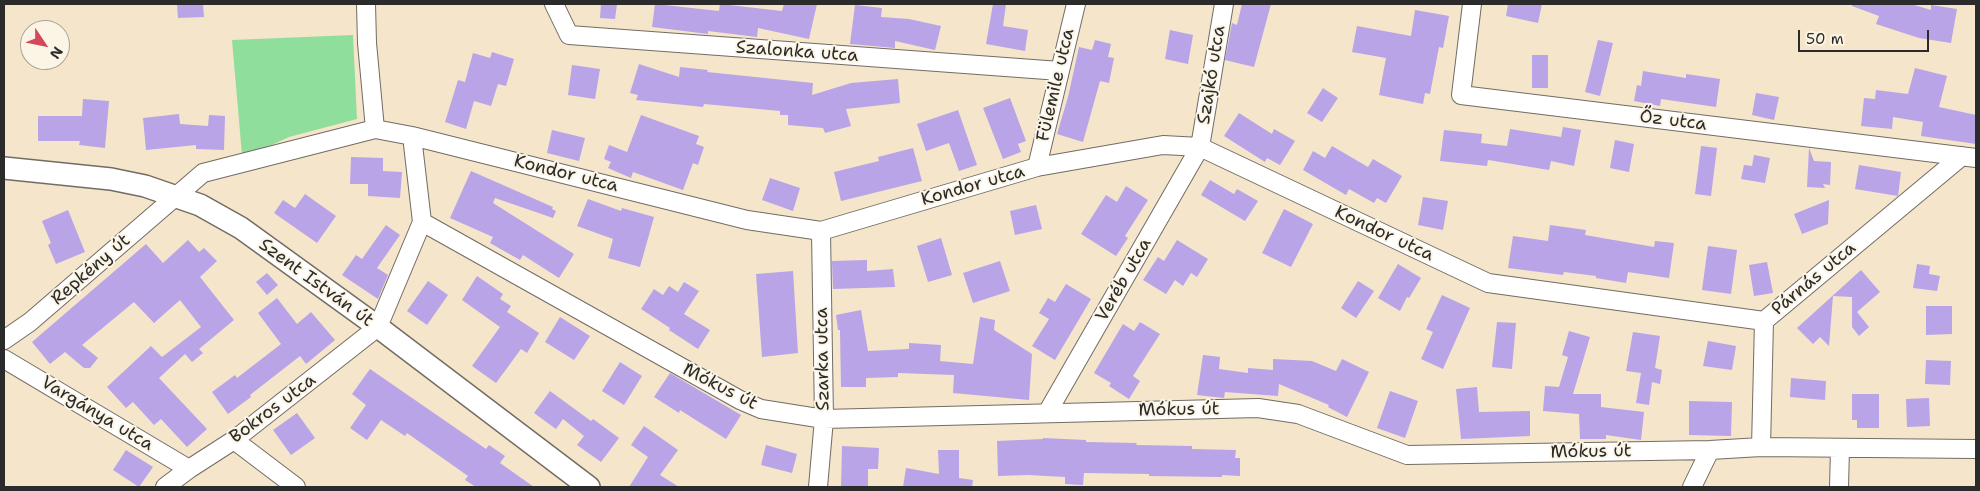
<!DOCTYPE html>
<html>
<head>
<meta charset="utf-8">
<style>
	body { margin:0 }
	#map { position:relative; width:1980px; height:491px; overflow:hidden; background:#f5e5cb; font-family:"Shantell Sans",sans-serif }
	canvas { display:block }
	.frame { position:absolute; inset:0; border:5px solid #2b2b2b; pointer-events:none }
	.north { position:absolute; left:20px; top:20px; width:50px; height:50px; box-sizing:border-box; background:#fcf5e5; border:1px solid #a8a49b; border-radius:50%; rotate:124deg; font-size:14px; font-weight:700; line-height:20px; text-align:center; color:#2b2b2b }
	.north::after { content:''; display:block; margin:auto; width:18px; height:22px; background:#d1495b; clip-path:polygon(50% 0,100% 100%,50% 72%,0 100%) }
	.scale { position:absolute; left:1798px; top:30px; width:131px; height:22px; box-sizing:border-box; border:2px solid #2b2b2b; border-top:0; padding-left:6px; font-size:15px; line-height:18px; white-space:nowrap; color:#2b2b2b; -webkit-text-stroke:4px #fcf5e5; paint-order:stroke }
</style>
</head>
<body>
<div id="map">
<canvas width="1980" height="491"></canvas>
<div class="frame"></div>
<div class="north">N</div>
<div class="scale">50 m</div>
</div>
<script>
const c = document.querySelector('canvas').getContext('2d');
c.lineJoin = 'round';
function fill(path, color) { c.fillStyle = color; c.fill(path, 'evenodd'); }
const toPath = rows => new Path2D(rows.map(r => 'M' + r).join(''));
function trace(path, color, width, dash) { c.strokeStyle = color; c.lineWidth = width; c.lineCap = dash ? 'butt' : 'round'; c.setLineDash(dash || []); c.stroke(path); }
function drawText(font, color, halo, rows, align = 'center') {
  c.font = font + ' "Shantell Sans",sans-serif'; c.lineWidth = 4; c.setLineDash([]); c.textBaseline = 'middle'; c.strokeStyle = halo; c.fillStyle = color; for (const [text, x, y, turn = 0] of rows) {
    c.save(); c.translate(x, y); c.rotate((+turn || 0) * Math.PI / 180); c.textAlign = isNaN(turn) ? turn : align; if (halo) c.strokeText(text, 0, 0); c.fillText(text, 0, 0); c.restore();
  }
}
const green = toPath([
	[353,35,357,119,289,137,263,149,242,155,232,40]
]);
const building = toPath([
	[177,4,203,4,204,17,178,18],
	[601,4,617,4,615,19,600,18],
	[655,4,719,11,720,4,782,11,784,4,817,4,809,39,758,28,757,37,708,31,708,34,652,27],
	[993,4,1006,4,1003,26,1028,30,1025,51,986,44],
	[1242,4,1271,4,1254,67,1225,60,1232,23,1237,25],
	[1508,4,1542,4,1538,23,1506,16],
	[1852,4,1911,4,1931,10,1931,5,1957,9,1951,43,1919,38,1876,24,1879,16,1852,6],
	[855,5,882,8,881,17,909,19,941,26,935,50,895,41,895,48,850,44],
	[1415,10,1449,16,1443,48,1439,47,1430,94,1425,93,1423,104,1379,95,1386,58,1352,52,1357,26,1411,36],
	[1170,30,1193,35,1188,64,1165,59],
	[1095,40,1111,44,1108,57,1114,58,1109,83,1100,81,1083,142,1057,134,1068,97,1079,47,1092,50],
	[1598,40,1613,43,1600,96,1585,92],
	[492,52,514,59,506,86,498,84,491,106,474,101,466,129,445,122,458,80,465,82,473,53,490,58],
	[1532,55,1548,55,1548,88,1532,88],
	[639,64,679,77,680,67,708,70,707,72,813,83,812,95,851,83,898,79,900,103,846,109,851,126,825,133,823,128,788,125,788,115,780,115,780,111,704,104,703,107,636,100,638,95,630,93],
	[572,65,600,69,595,99,568,95],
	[1915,68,1947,76,1939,107,1976,115,1976,144,1921,136,1923,122,1893,117,1892,129,1861,126,1864,98,1875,99,1876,90,1908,94],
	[1643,71,1686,78,1686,74,1720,79,1716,107,1661,99,1660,106,1634,101,1637,85,1641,86],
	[1323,88,1338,98,1322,122,1307,113],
	[1756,93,1779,97,1774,120,1752,115],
	[1010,98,1026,141,1018,144,1021,152,1003,159,983,108],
	[83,99,109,101,105,148,79,145,80,141,38,141,38,116,82,116],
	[958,110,977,165,959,171,949,143,926,151,917,124],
	[1239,113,1272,134,1274,129,1295,141,1280,165,1267,158,1265,162,1224,136],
	[179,114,180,124,208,126,209,115,225,116,224,150,196,149,196,145,146,150,143,118],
	[641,115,699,136,696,144,704,147,698,165,693,163,683,190,633,172,631,178,608,168,611,162,604,159,609,145,627,152],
	[1563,127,1581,130,1574,166,1551,161,1549,170,1488,160,1487,166,1440,161,1444,130,1482,134,1481,143,1507,146,1510,129,1561,137],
	[552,130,585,138,579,161,547,153],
	[1615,140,1634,144,1629,172,1610,168],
	[1332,146,1368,167,1373,159,1402,176,1386,203,1377,198,1374,203,1349,189,1346,195,1303,170,1313,151,1325,158],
	[1701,146,1717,148,1711,196,1695,194],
	[913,148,922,181,841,201,834,172,879,161,878,157],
	[1809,148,1814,161,1831,162,1830,185,1823,184,1825,188,1807,187],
	[1754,155,1770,158,1765,183,1741,179,1744,165,1752,166],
	[351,157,383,158,383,171,402,172,400,198,368,196,368,184,350,184],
	[1859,165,1901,172,1898,196,1855,189],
	[471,171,553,207,552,209,556,211,553,218,495,198,493,203,574,254,559,278,523,255,520,260,490,243,493,237,450,218],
	[770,178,800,188,793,211,762,200],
	[1210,180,1234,194,1237,189,1258,201,1245,221,1201,195],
	[1126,186,1148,200,1125,236,1128,238,1116,256,1081,234,1106,195,1117,202],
	[305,194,336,216,317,243,274,213,283,200,295,208],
	[1423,197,1448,201,1443,230,1418,225],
	[588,199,621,211,622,208,654,217,640,267,608,258,613,239,577,226],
	[1829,200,1828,224,1802,234,1794,214],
	[1036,205,1042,229,1015,235,1010,211],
	[1284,209,1313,224,1291,267,1262,253],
	[68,210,85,252,56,264,48,245,51,243,42,221],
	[386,225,400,235,377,268,388,275,378,299,342,275,356,255,362,259],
	[1550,225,1586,230,1585,235,1654,247,1655,241,1674,243,1669,278,1628,272,1626,283,1596,278,1596,276,1564,272,1563,275,1508,268,1513,236,1548,241],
	[941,238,952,275,928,282,917,246],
	[188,240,199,252,204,248,217,261,200,277,234,320,199,349,203,353,192,362,185,354,159,378,207,429,187,447,161,419,154,425,133,402,126,408,107,387,151,346,162,357,201,327,180,300,154,323,134,302,82,345,98,358,90,368,84,368,65,352,50,364,32,342,146,244,163,263],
	[1177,240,1208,259,1197,277,1191,273,1183,286,1175,280,1166,294,1143,280,1158,257,1164,261],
	[1708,246,1737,250,1731,294,1702,290],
	[867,260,867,271,893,269,895,287,833,289,832,261],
	[1000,261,1010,291,973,303,963,273],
	[1767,262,1773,293,1754,296,1749,265],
	[1398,264,1421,278,1409,298,1407,297,1400,311,1378,298],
	[1917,264,1930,266,1929,274,1940,276,1937,291,1913,288],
	[1861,270,1880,292,1857,312,1869,327,1859,336,1852,327,1852,297,1833,296,1829,346,1820,337,1813,344,1797,328],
	[793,271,798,353,762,357,756,274],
	[267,273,278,285,267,295,256,282],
	[477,276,503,294,500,299,511,306,507,312,539,333,527,353,521,349,496,383,472,366,500,327,462,300],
	[428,281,448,295,427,325,407,311],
	[1358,281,1374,291,1356,318,1341,308],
	[684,282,699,291,684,314,710,330,698,349,669,330,670,328,641,309,654,289,663,295,669,286,678,292],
	[1066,284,1091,299,1055,360,1032,346,1049,319,1039,313,1048,298,1055,302],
	[1442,295,1470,308,1443,369,1421,359,1433,332,1426,329],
	[277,298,297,324,311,312,335,340,306,364,300,356,250,395,251,397,228,414,212,392,235,375,237,378,281,344,258,313],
	[1926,306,1952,306,1952,334,1926,335],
	[861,310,868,351,909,349,909,343,941,345,940,361,973,364,980,317,995,320,994,330,1032,354,1029,400,953,393,954,375,898,373,898,377,866,378,866,387,841,387,840,330,838,330,836,315],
	[560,317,590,336,574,360,545,342],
	[1140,322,1160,334,1133,376,1140,381,1129,399,1109,386,1111,383,1094,373,1123,324,1134,331],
	[1497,322,1516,323,1512,369,1492,367],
	[1569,331,1590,337,1573,394,1601,394,1601,407,1644,412,1641,440,1606,435,1606,439,1580,439,1579,414,1543,411,1545,386,1559,387,1568,357,1562,355],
	[1633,332,1660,336,1655,368,1662,370,1660,384,1652,382,1649,405,1636,403,1641,373,1626,371],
	[1708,341,1736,346,1732,370,1703,366],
	[1203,355,1220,357,1219,369,1248,373,1248,368,1273,370,1273,359,1312,361,1336,371,1342,359,1369,372,1347,417,1328,407,1329,405,1279,384,1278,396,1225,392,1224,398,1197,395],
	[1926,360,1951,361,1950,385,1925,384],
	[620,362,642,376,624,405,602,391],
	[370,369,486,449,489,445,505,456,500,463,534,487,476,487,465,480,468,476,407,433,405,436,381,420,367,440,350,428,366,405,352,394],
	[670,373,741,415,726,439,680,410,679,413,654,397],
	[1791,378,1826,381,1825,400,1790,397],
	[1477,387,1479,412,1530,411,1530,436,1461,439,1456,389],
	[550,391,591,421,593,419,619,438,601,462,577,445,584,436,563,419,556,429,534,413],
	[1390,391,1418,401,1405,438,1377,428],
	[1852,394,1879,394,1879,428,1857,428,1857,420,1852,420],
	[1929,398,1930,426,1907,427,1906,399],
	[1689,401,1732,402,1731,436,1689,435],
	[297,413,315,438,291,455,273,430],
	[644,426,678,450,660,475,679,487,629,487,648,457,631,445],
	[1043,438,1086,440,1086,442,1137,443,1136,445,1192,446,1192,449,1236,450,1235,458,1240,458,1240,476,1222,475,1222,477,1149,476,1149,474,1084,473,1083,485,1065,484,1065,477,1028,475,998,476,997,441,1043,439],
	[766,445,797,454,792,473,761,465],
	[842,446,879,448,878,469,868,469,868,487,841,486],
	[126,450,153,467,139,487,113,470],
	[938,450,959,450,959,478,973,480,972,487,903,487,906,468,939,474]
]);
const minor = toPath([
	[366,4,367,43,375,129],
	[554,4,569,35,1060,71],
	[1472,4,1461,95,1976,158],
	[1037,167,1076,4],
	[422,222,740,400,761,409,824,419,1258,408,1298,414,1407,455,1710,450,1761,447,1976,449],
	[4,340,30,322,203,173,375,129,412,136,747,220,821,231,1037,167,1163,145,1200,147,1488,283,1764,321],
	[4,359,189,469],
	[1047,413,1200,147,1224,4],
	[234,440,296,487],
	[1761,447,1764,321,1962,156],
	[165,487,189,469,234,440,378,327,422,222,412,136],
	[818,487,824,419,821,231],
	[1692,487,1710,450],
	[1839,487,1840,449]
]);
const tertiary = toPath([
	[4,168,111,179,145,186,200,205,241,228,378,327,589,487]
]);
const streetNames = [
	["Szalonka utca",797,52,4],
	["Szajkó utca",1212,75,-81],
	["Fülemile utca",1056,85,-77],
	["Őz utca",1673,121,7],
	["Kondor utca",566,174,14],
	["Kondor utca",973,186,-16],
	["Kondor utca",1384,234,25],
	["Repkény út",91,270,-41],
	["Párnás utca",1814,279,-40],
	["Veréb utca",1124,280,-60],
	["Szent István út",316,283,36],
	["Szarka utca",823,359,-91],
	["Mókus út",720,387,27],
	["Bokros utca",273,409,-37],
	["Mókus út",1179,410,-1],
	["Vargánya utca",97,414,31],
	["Mókus út",1591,452,-1]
];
fill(green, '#90de9b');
fill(building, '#b8a4e7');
trace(minor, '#726c63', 20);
trace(tertiary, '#726c63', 24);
trace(minor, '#fff', 18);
trace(tertiary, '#fff', 21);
drawText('18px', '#2b2b2b', '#fcf5e5', streetNames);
</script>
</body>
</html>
